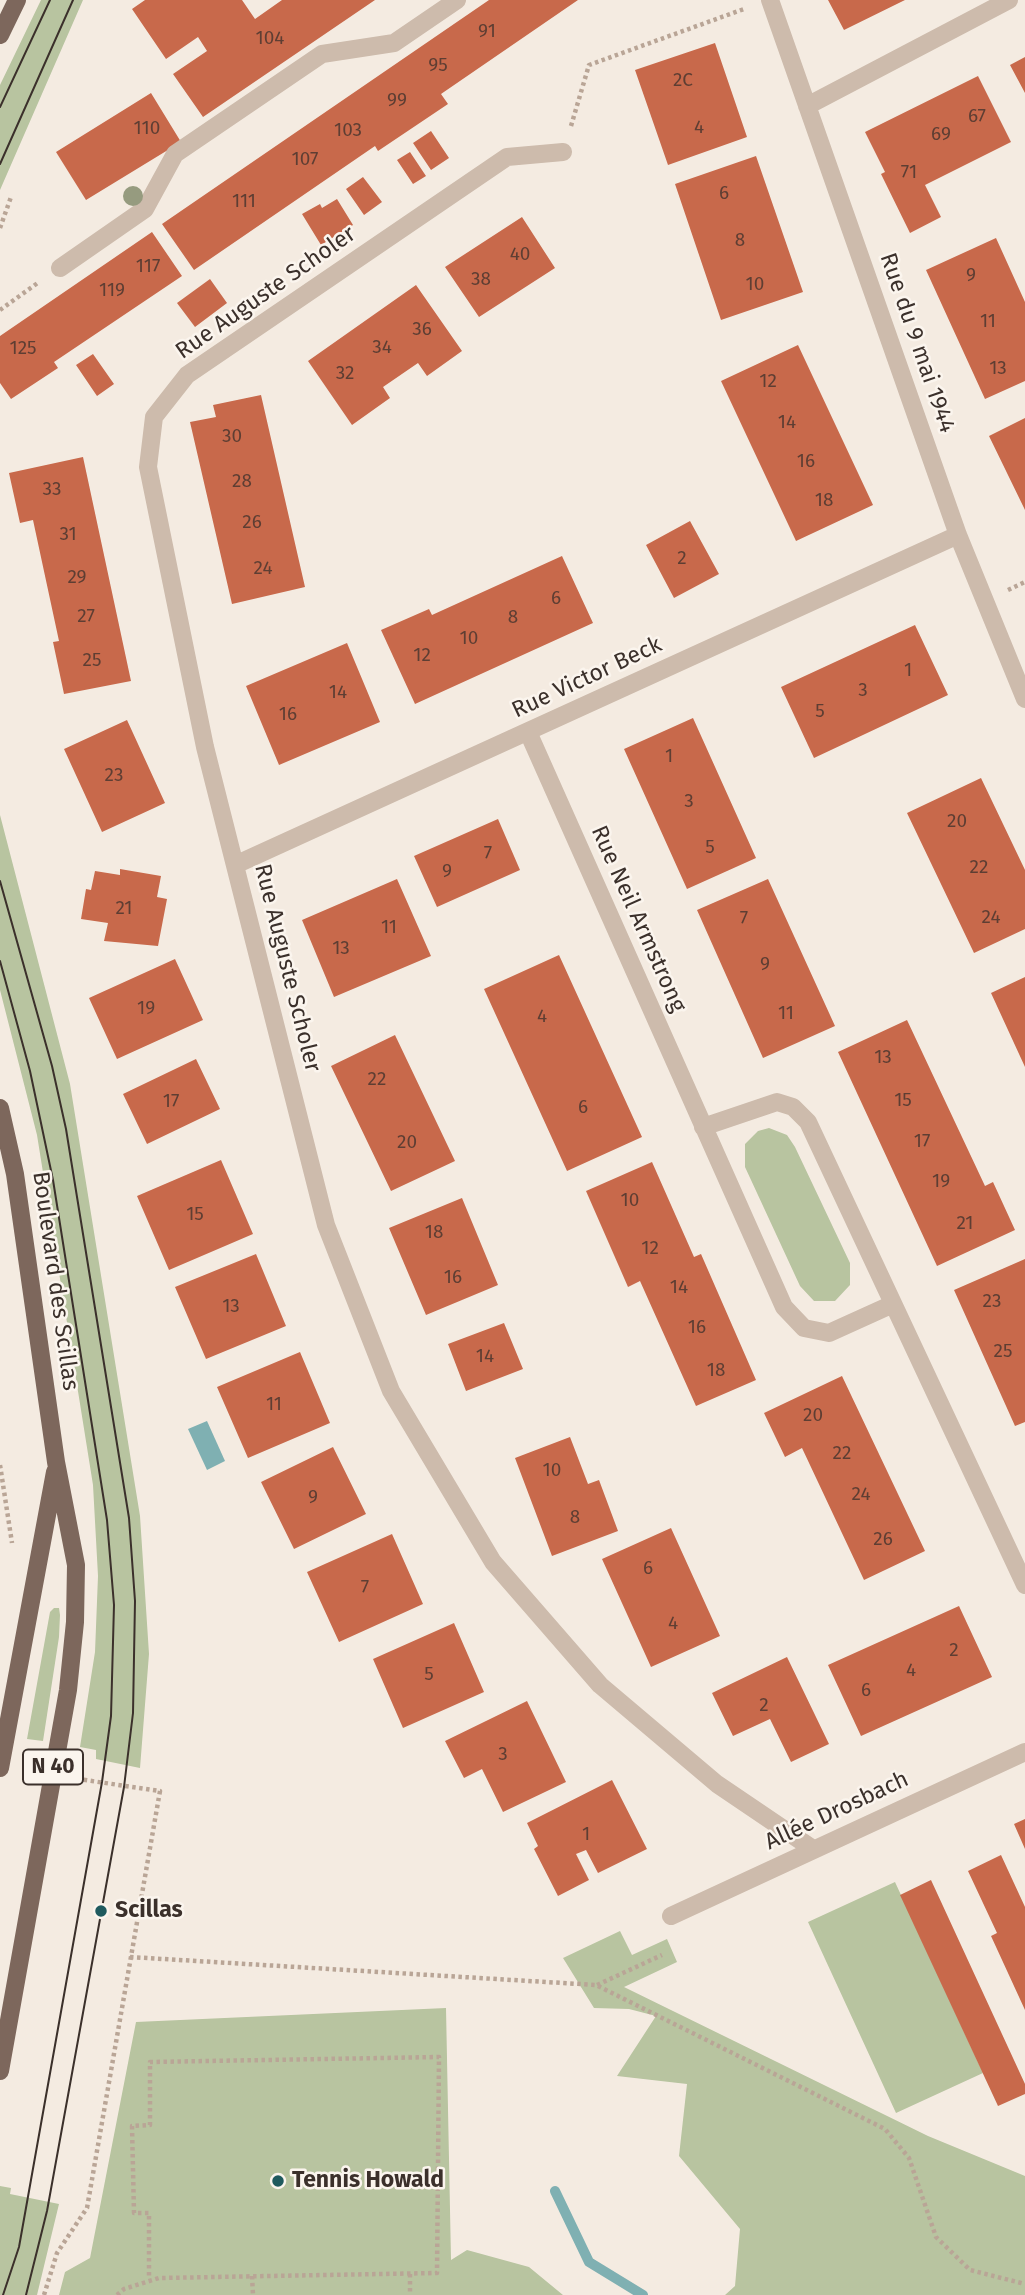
<!DOCTYPE html>
<html>
<head>
<meta charset="utf-8">
<style>
	body { margin:0 }
	canvas { display:block; background:#f4ebe1 }
</style>
</head>
<body>
<canvas width="1025" height="2295"></canvas>
<script>
const c = document.querySelector('canvas').getContext('2d');
c.lineJoin = 'round';
function fill(path, color) { c.fillStyle = color; c.fill(path, 'evenodd'); }
const toPath = rows => new Path2D(rows.map(r => 'M' + r).join(''));
function trace(path, color, width, dash) { c.strokeStyle = color; c.lineWidth = width; c.lineCap = dash ? 'butt' : 'round'; c.setLineDash(dash || []); c.stroke(path); }
function drawText(font, color, halo, rows, align = 'center') {
  c.font = font + ' "Fira Sans",sans-serif'; c.lineWidth = 5; c.setLineDash([]); c.textBaseline = 'middle'; c.strokeStyle = halo; c.fillStyle = color; for (const [text, x, y, turn = 0] of rows) {
    c.save(); c.translate(x, y); c.rotate((+turn || 0) * Math.PI / 180); c.textAlign = isNaN(turn) ? turn : align; if (halo) c.strokeText(text, 0, 0); c.fillText(text, 0, 0); c.restore();
  }
}
const green = toPath([
	[41,0,83,0,0,190,0,85],
	[0,815,70,1084,140,1516,149,1654,140,1768,96,1759,96,1750,80,1747,95,1652,98,1576,93,1485,37,1135,0,990],
	[769,1128,787,1135,795,1147,850,1263,850,1285,835,1301,814,1301,800,1286,745,1167,745,1144,758,1131],
	[54,1608,59,1608,60,1615,59,1637,43,1741,27,1739,50,1612],
	[895,1882,983,2073,896,2113,808,1922],
	[620,1931,632,1955,667,1939,677,1962,624,1987,928,2136,1025,2176,1025,2295,725,2295,735,2286,740,2229,679,2156,687,2084,617,2076,656,2016,629,2009,594,2008,563,1958],
	[446,2008,451,2260,467,2250,529,2267,563,2295,59,2295,65,2272,90,2258,136,2022],
	[0,2186,11,2188,10,2194,59,2204,37,2295,0,2295]
]);
const water = toPath([
	[207,1421,225,1461,207,1470,188,1429]
]);
const stream = toPath([
	[555,2191,589,2262,643,2295]
]);
const building = toPath([
	[145,0,242,0,255,19,282,0,375,0,203,117,173,74,207,51,198,37,166,59,132,9],
	[489,0,578,0,441,94,448,104,378,151,375,146,194,270,162,224],
	[828,0,905,0,844,30],
	[715,43,747,137,668,165,635,70],
	[1025,57,1025,93,1010,65],
	[978,76,1011,142,925,185,941,217,910,233,881,174,885,172,865,132],
	[151,93,181,142,86,200,56,152],
	[431,131,449,158,431,170,413,143],
	[410,152,426,176,413,184,397,160],
	[756,156,803,292,721,320,675,184],
	[363,177,382,202,364,215,346,189],
	[337,199,353,225,321,245,302,214,320,204,322,208],
	[522,217,555,268,479,317,445,267],
	[152,232,182,276,54,362,58,368,11,399,0,383,0,336],
	[996,238,1025,302,1025,381,985,399,926,270],
	[210,279,227,303,195,327,177,303],
	[416,285,462,351,427,376,418,363,383,387,390,398,352,425,308,361],
	[798,345,873,505,796,541,721,381],
	[93,354,114,384,97,396,76,365],
	[261,395,305,587,232,604,190,422,216,417,213,405],
	[1025,418,1025,510,989,436],
	[83,457,131,681,64,694,53,642,59,641,33,520,20,523,9,473],
	[690,521,719,574,674,598,646,545],
	[562,556,593,623,415,704,381,630,429,609,432,615],
	[915,625,948,695,814,758,781,687],
	[347,643,380,722,279,765,246,686],
	[693,718,756,858,687,889,624,749],
	[127,720,165,803,102,832,64,749],
	[981,778,1025,870,1025,929,974,953,907,813],
	[498,819,520,870,437,907,414,856],
	[120,869,161,876,157,897,167,899,158,946,104,941,108,923,81,919,86,889,91,890,95,871,120,875],
	[397,879,431,956,334,997,302,920],
	[768,879,835,1026,763,1058,697,910],
	[559,955,642,1137,567,1171,484,989],
	[175,959,203,1020,117,1059,89,998],
	[1025,977,1025,1067,991,993],
	[907,1020,985,1186,993,1182,1015,1230,937,1266,838,1052],
	[395,1035,455,1161,391,1191,331,1066],
	[196,1059,220,1109,147,1144,123,1094],
	[221,1160,253,1234,169,1270,137,1196],
	[652,1162,694,1257,701,1254,756,1380,696,1406,640,1281,628,1287,586,1191],
	[462,1198,498,1285,426,1315,389,1228],
	[256,1254,286,1326,206,1359,175,1287],
	[1025,1259,1025,1422,1015,1426,954,1290],
	[504,1323,523,1369,466,1391,448,1344],
	[300,1352,330,1423,248,1458,217,1387],
	[842,1376,925,1551,864,1580,802,1448,785,1457,764,1413],
	[570,1437,588,1484,599,1480,618,1531,552,1556,515,1458],
	[333,1447,366,1514,294,1549,261,1482],
	[671,1528,720,1636,651,1667,602,1559],
	[392,1534,423,1604,339,1642,307,1572],
	[959,1606,992,1677,861,1736,828,1665],
	[454,1623,484,1692,403,1728,373,1659],
	[787,1657,829,1744,791,1762,770,1719,733,1736,712,1693],
	[527,1701,566,1782,503,1812,482,1769,464,1778,445,1741],
	[612,1780,647,1849,598,1873,586,1850,576,1854,589,1880,558,1896,534,1849,538,1846,527,1823],
	[1025,1819,1025,1849,1014,1824],
	[1001,1855,1025,1907,1025,2010,991,1936,997,1933,968,1871],
	[931,1880,1025,2084,1025,2094,998,2106,900,1895]
]);
const path = toPath([
	[571,126,589,65,744,9],
	[0,228,11,197],
	[0,310,39,282],
	[1008,590,1025,582],
	[0,1465,12,1543],
	[130,1957,596,1985,885,2129,909,2158,936,2237,970,2270,1025,2284],
	[597,1985,662,1955],
	[410,2274,410,2295],
	[252,2276,253,2295],
	[44,2295,57,2253,87,2208,160,1791,78,1779],
	[117,2295,124,2289,159,2278,437,2273,439,2057,150,2062,150,2125,132,2126,134,2213,149,2213,149,2279]
]);
const minor = toPath([
	[770,0,958,535,1025,699],
	[807,106,1009,0],
	[563,152,507,157,187,375,154,417,148,467,205,747,326,1225,391,1391,493,1562,600,1685,717,1784,813,1849],
	[60,268,145,209,175,154,322,54,394,43,457,0],
	[528,732,784,1307,804,1328,829,1333,893,1304],
	[235,865,958,535],
	[703,1127,777,1102,793,1107,808,1122,1025,1585],
	[671,1916,1025,1752]
]);
const primary = toPath([
	[0,35,17,0],
	[0,1108,15,1174,56,1462,76,1565,75,1622,68,1690,0,2071],
	[0,1768,55,1472]
]);
const tram = toPath([
	[0,107,50,0],
	[0,164,73,0],
	[0,881,52,1066,66,1129,129,1518,135,1601,133,1713,124,1787,47,2211,26,2295],
	[0,961,30,1071,53,1180,107,1520,114,1605,111,1716,102,1782,19,2247,3,2295]
]);
const trees = [
	[133,196]
];
const markers = [
	[101,1911,7,"#1f5a5e"],
	[278,2181,7,"#1f5a5e"]
];
const numberNames = [
	["91",487,32],
	["104",270,39],
	["95",438,66],
	["2C",683,81],
	["99",397,101],
	["67",977,117],
	["4",699,128],
	["110",147,129],
	["103",348,131],
	["69",941,135],
	["107",305,160],
	["71",909,173],
	["6",724,194],
	["111",244,202],
	["8",740,241],
	["40",520,255],
	["117",148,267],
	["9",971,276],
	["38",481,280],
	["10",755,285],
	["119",112,291],
	["11",988,322],
	["36",422,330],
	["34",382,348],
	["125",23,349],
	["13",998,369],
	["32",345,374],
	["12",768,382],
	["14",787,423],
	["30",232,437],
	["16",806,462],
	["28",242,482],
	["33",52,490],
	["18",824,501],
	["26",252,523],
	["31",68,535],
	["2",682,559],
	["24",263,569],
	["29",77,578],
	["6",556,599],
	["27",86,617],
	["8",513,618],
	["10",469,639],
	["12",422,656],
	["25",92,661],
	["1",908,671],
	["3",863,691],
	["14",338,693],
	["5",820,712],
	["16",288,715],
	["1",669,757],
	["23",114,776],
	["3",689,802],
	["20",957,822],
	["5",710,848],
	["7",488,854],
	["22",979,868],
	["9",447,872],
	["21",124,909],
	["24",991,918],
	["7",744,919],
	["11",389,928],
	["13",341,949],
	["9",765,965],
	["19",146,1009],
	["11",786,1014],
	["4",542,1017],
	["13",883,1058],
	["22",377,1080],
	["15",903,1101],
	["17",171,1102],
	["6",583,1108],
	["17",922,1142],
	["20",407,1143],
	["19",941,1182],
	["10",630,1201],
	["15",195,1215],
	["21",965,1224],
	["18",434,1233],
	["12",650,1249],
	["16",453,1278],
	["14",679,1288],
	["23",992,1302],
	["13",231,1307],
	["16",697,1328],
	["25",1003,1352],
	["14",485,1357],
	["18",716,1371],
	["11",274,1405],
	["20",813,1416],
	["22",842,1454],
	["10",552,1471],
	["24",861,1495],
	["9",313,1498],
	["8",575,1518],
	["26",883,1540],
	["6",648,1569],
	["7",365,1588],
	["4",673,1624],
	["2",954,1651],
	["4",911,1671],
	["5",429,1675],
	["6",866,1691],
	["2",764,1706],
	["3",503,1755],
	["1",586,1835]
];
const shields = [
	[53,1767,60]
];
const shieldNames = [
	["N 40",53,1767]
];
const streetNames = [
	["Rue Auguste Scholer",266,293,-35],
	["Rue du 9 mai 1944",917,343,71],
	["Rue Victor Beck",587,678,-25],
	["Rue Neil Armstrong",638,919,66],
	["Rue Auguste Scholer",287,968,76],
	["Boulevard des Scillas",55,1281,82],
	["Allée Drosbach",837,1811,-25]
];
const poiNames = [
	["Scillas",115,1911],
	["Tennis Howald",292,2181]
];
fill(green, '#b8c4a0');
fill(water, '#7fb0b2');
trace(stream, '#7fb0b2', 10);
fill(building, '#c8694b');
trace(path, '#b9a596', 4.5, [3.5, 3.5]);
trace(minor, '#cdbbac', 18);
trace(primary, '#7d675c', 18);
trace(tram, '#3b302b', 2);
c.fillStyle = '#969b7f';
for (const [x, y] of trees) { c.beginPath(); c.arc(x, y, 10, 0, 2 * Math.PI); c.fill(); }
for (const [x, y, r, color] of markers) { const dot = new Path2D(); dot.arc(x, y, r, 0, 2 * Math.PI); c.fillStyle = color; c.fill(dot); trace(dot, '#fbf5ee', 2.5); }
drawText('19px', '#5e3e33', null, numberNames);
for (const [x, y, w] of shields) { const box = new Path2D(); box.roundRect(x - w / 2, y - 17.5, w, 35, 5); c.fillStyle = '#fbf5ee'; c.fill(box); trace(box, '#3b302b', 2); }
drawText('bold 21px', '#3b302b', null, shieldNames);
drawText('23px', '#3b302b', '#fbf5ee', streetNames);
drawText('bold 23px', '#3b302b', '#fbf5ee', poiNames, 'left');
</script>
</body>
</html>
